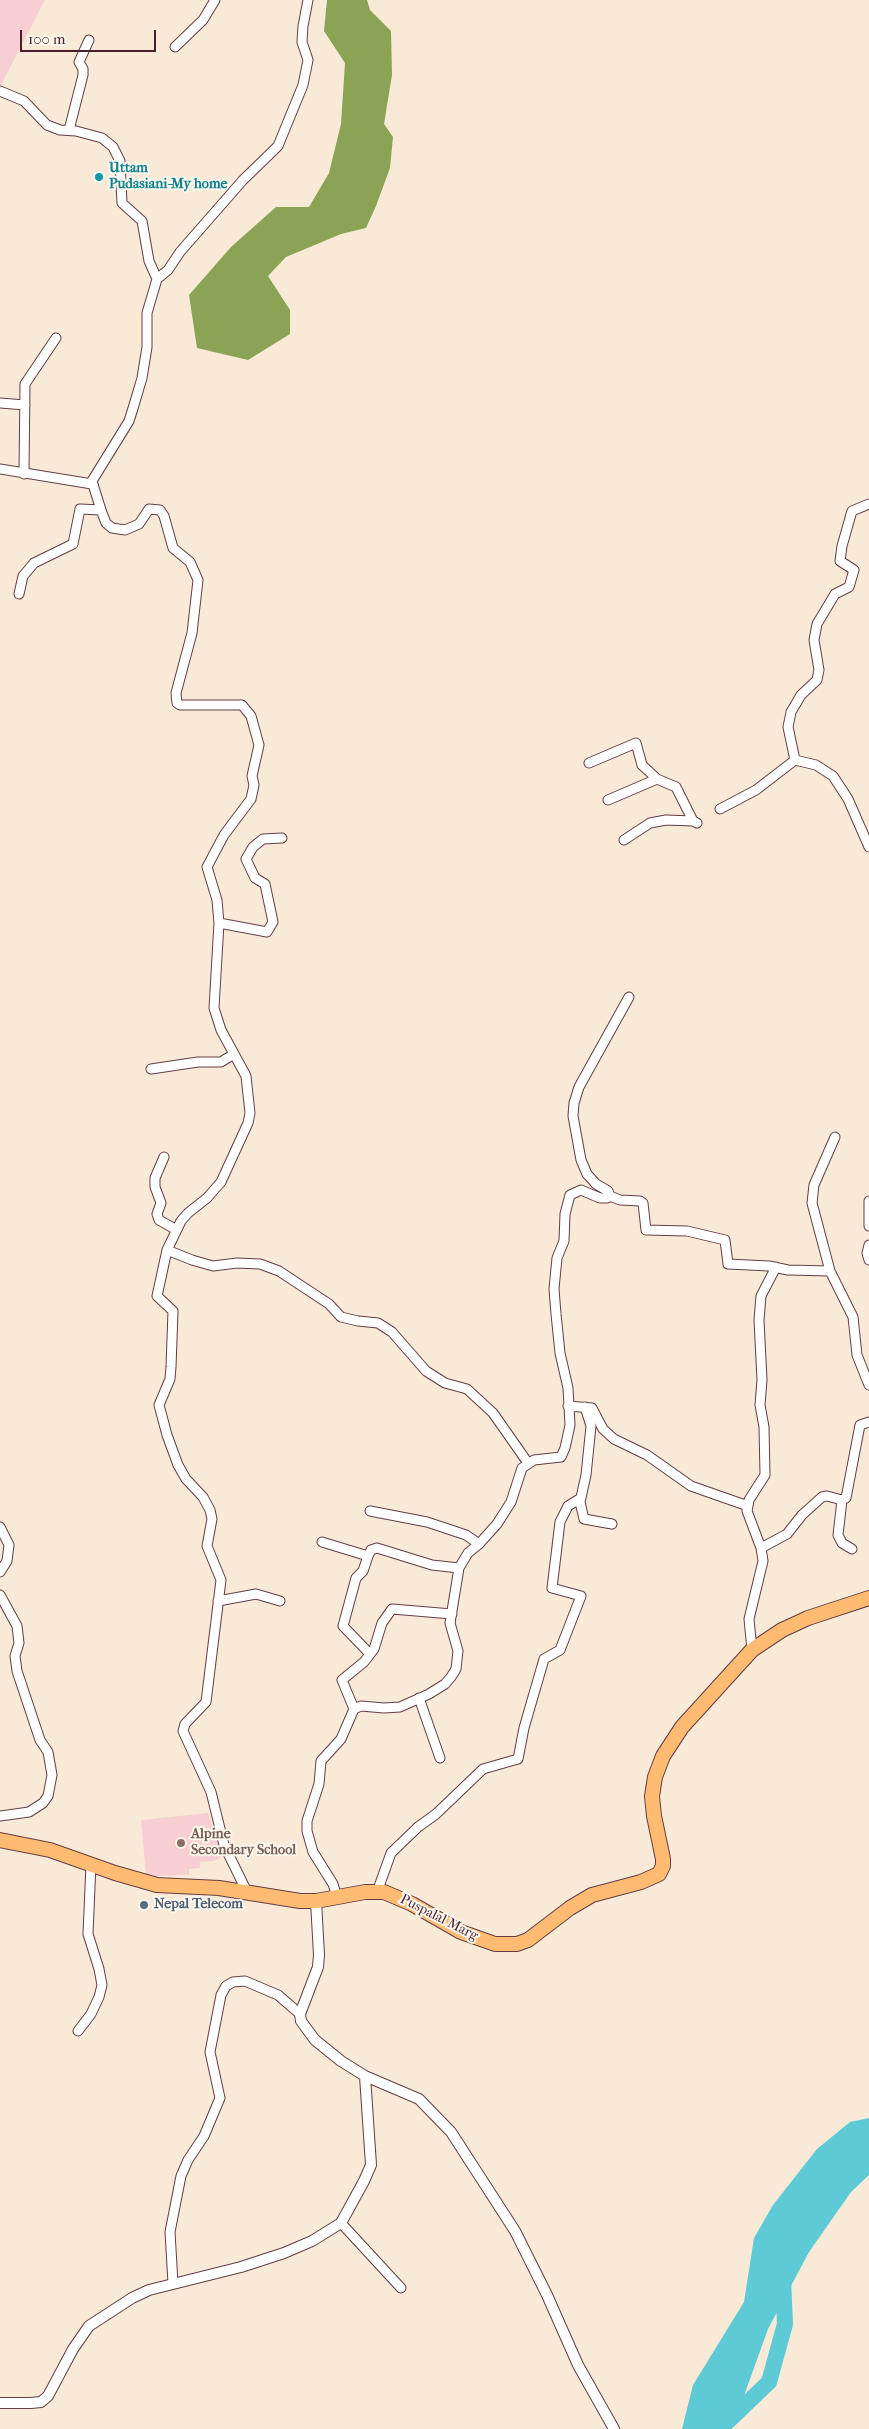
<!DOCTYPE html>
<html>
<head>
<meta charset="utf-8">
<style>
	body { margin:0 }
	#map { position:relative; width:869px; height:2429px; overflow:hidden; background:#f8ead7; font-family:"IM FELL French Canon",serif }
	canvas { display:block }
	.scale { position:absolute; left:20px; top:30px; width:136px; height:22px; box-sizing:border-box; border:2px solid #4a1f2b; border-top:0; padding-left:6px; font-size:15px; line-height:18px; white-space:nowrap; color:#4a1f2b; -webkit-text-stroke:4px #fbf7ec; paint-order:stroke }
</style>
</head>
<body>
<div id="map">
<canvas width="869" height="2429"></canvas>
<div class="scale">100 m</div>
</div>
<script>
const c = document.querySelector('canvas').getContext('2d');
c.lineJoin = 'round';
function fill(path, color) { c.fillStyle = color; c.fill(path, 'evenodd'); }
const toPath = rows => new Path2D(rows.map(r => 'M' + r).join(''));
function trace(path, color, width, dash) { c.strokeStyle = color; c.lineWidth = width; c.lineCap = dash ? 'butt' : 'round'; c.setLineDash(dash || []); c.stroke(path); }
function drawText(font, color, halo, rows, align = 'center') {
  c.font = font + ' "IM FELL French Canon",serif'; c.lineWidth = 4; c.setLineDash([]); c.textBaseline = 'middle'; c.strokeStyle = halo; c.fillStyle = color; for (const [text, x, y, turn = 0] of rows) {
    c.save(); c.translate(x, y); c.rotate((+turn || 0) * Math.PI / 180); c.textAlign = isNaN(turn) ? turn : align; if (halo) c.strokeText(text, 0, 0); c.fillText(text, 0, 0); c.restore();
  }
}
const built = toPath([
	[0,0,45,0,0,87],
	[208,1813,222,1857,214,1861,200,1862,200,1868,189,1869,189,1875,156,1876,146,1874,141,1820]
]);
const forest = toPath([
	[327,0,367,0,370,10,391,31,392,75,384,124,393,137,390,168,376,206,366,228,341,234,286,257,268,276,290,310,290,334,248,360,197,348,189,295,231,247,276,207,309,207,329,173,341,124,345,63,324,31]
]);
const water = toPath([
	[869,2118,869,2175,851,2192,809,2252,768,2329,732,2429,682,2429,693,2385,744,2302,754,2238,773,2205,817,2149,850,2122]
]);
const river = toPath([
	[720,2429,769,2382,785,2324,783,2279]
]);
const minor = toPath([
	[175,47,203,20,215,0],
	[0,91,24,101,47,125,60,130,76,131,102,138,113,147,120,161,122,203,142,221,149,261,157,279,168,270,180,252,243,180,278,146,303,85,308,60,302,42,303,26,308,0],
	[69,130,83,75,83,69,79,62,89,40],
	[0,403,25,405],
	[0,469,92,484],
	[24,474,25,384,56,338],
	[101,510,106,523,112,528,125,530,139,524,149,509,160,510,164,516,173,548,190,562,198,580,192,633,176,693,177,703,180,705,242,705,251,716,259,745,252,776,254,785,251,799,224,835,207,867,217,900,219,923,214,1008,221,1030,246,1076,250,1113,248,1123,221,1182,207,1198,188,1213,181,1221,167,1250,192,1260,213,1266,237,1263,260,1264,279,1271,329,1304,341,1317,358,1321,378,1323,392,1332,426,1371,445,1383,467,1389,493,1413,528,1463],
	[19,594,23,576,34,563,73,544,80,509,101,510,92,481,129,421,134,405,142,378,147,347,147,313,157,279],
	[795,760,816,765,833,776,848,799,869,847],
	[589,763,636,743,642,765,657,779,676,787,693,821,697,823],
	[608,800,657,779],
	[720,809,756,790,795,760,788,727,791,712,801,695,817,680,819,670,814,640,817,624,835,594,849,587,854,570,840,561,842,546,852,511,869,504],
	[624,840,650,823,666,820,693,821],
	[219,923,267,932,273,922,265,884,255,878,246,859,253,847,263,839,282,838],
	[151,1069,198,1062,221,1062,234,1054],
	[835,1137,814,1185,812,1203,830,1271,853,1317,857,1355,869,1385],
	[164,1157,155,1178,155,1187,161,1203,157,1214,159,1220,175,1229],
	[610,1196,620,1200,640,1201,643,1203,646,1230,687,1231,725,1240,728,1264,769,1266,788,1270,830,1271],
	[869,1201,869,1226],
	[869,1245,867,1253,869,1260],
	[167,1250,157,1296,173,1311,171,1367,170,1379,159,1405,167,1435,178,1465,186,1479,203,1497,210,1510,212,1519,207,1546,221,1580,206,1702,185,1724,183,1731,211,1792,224,1845,247,1892],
	[568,1406,592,1408,603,1429,614,1439,647,1455,691,1486,748,1506],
	[585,1407,591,1426,586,1475,580,1502,584,1519,612,1524],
	[842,1500,846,1498,860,1425,869,1422],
	[370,1511,427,1522,466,1535,479,1544],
	[0,1527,9,1545,7,1561,0,1572],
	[322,1542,368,1556,371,1550,377,1548,432,1565,459,1568],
	[761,1548,787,1534,802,1515,822,1497,827,1496,842,1500,838,1535,842,1543,852,1549],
	[368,1556,363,1571,356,1578,343,1626,370,1654],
	[0,1595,17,1626,19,1643,15,1656,17,1671,40,1740,48,1752,52,1775,48,1796,43,1803,29,1812,0,1816],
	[218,1601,256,1594,280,1601],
	[752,1650,749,1619,763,1561,761,1548,747,1511,748,1506,749,1500,765,1475,764,1427,760,1405,762,1380,759,1320,761,1296,776,1267],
	[419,1698,440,1758],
	[354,1709,342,1680,364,1662,374,1649,382,1623,392,1609,452,1614],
	[377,1892,391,1853,418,1827,436,1814,483,1769,518,1759,524,1728,544,1659,560,1650,581,1596,552,1588,560,1522,568,1506,581,1498],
	[337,1897,333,1884,313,1852,307,1831,307,1821,319,1784,321,1761,341,1739,354,1709,361,1706,384,1708,400,1707,429,1694,445,1684,451,1677,456,1669,458,1651,450,1623,459,1568,468,1553,479,1544,497,1524,511,1502,522,1468,534,1460,561,1457,565,1448,570,1425,568,1388,560,1353,556,1314,554,1289,557,1258,564,1241,565,1214,570,1195,581,1190,600,1198,607,1198,610,1196,608,1191,596,1184,587,1174,581,1160,573,1116,574,1103,579,1087,629,997],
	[78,2031,91,2014,99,1997,102,1985,99,1969,88,1934,91,1864],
	[341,2223,401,2288],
	[173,2283,170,2232,181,2176,188,2160,204,2136,220,2098,210,2052,221,1995,226,1986,233,1982,245,1981,278,1995,300,2014]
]);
const tertiary = toPath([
	[316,1901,319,1955,318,1967,300,2014,301,2021,315,2040,341,2061,365,2076,419,2099,451,2132,515,2231,547,2295,578,2365,614,2429],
	[0,2403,31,2403,41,2402,48,2396,73,2349,89,2326,132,2298,149,2290,241,2267,284,2253,312,2241,341,2223,364,2181,371,2165,365,2076]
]);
const primary = toPath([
	[0,1840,50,1850,115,1873,157,1885,219,1888,300,1901,316,1901,365,1892,384,1892,412,1904,461,1932,495,1944,517,1944,528,1940,570,1908,592,1895,641,1882,659,1874,663,1866,663,1859,654,1816,652,1796,655,1777,663,1756,682,1727,752,1650,782,1630,808,1618,869,1598]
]);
const markers = [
	[99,177,5,"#0f9aa8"],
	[181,1843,5,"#8d6e63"],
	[144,1905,5,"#5c6f8a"]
];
const cultureNames = [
	["Uttam",109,169],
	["Pudasiani-My home",109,185]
];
const educationNames = [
	["Alpine",191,1835],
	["Secondary School",191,1851]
];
const serviceNames = [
	["Nepal Telecom",154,1905]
];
const streetNames = [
	["Puspalal Marg",439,1918,27]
];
fill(built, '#f7cfd3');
fill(forest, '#8ba354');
fill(water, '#5ecad6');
trace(river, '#5ecad6', 16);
trace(minor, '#643d45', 11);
trace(tertiary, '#643d45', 12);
trace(primary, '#643d45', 16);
trace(minor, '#fff', 9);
trace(tertiary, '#fff', 10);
trace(primary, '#febb71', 14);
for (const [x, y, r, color] of markers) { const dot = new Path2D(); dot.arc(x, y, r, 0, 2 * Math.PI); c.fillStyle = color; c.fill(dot); trace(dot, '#fbf7ec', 2); }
drawText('bold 14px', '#0d838f', '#fbf7ec', cultureNames, 'left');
drawText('bold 14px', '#785e54', '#fbf7ec', educationNames, 'left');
drawText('bold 14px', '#4e5e75', '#fbf7ec', serviceNames, 'left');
drawText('14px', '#4a1f2b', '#fbf7ec', streetNames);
</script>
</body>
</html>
